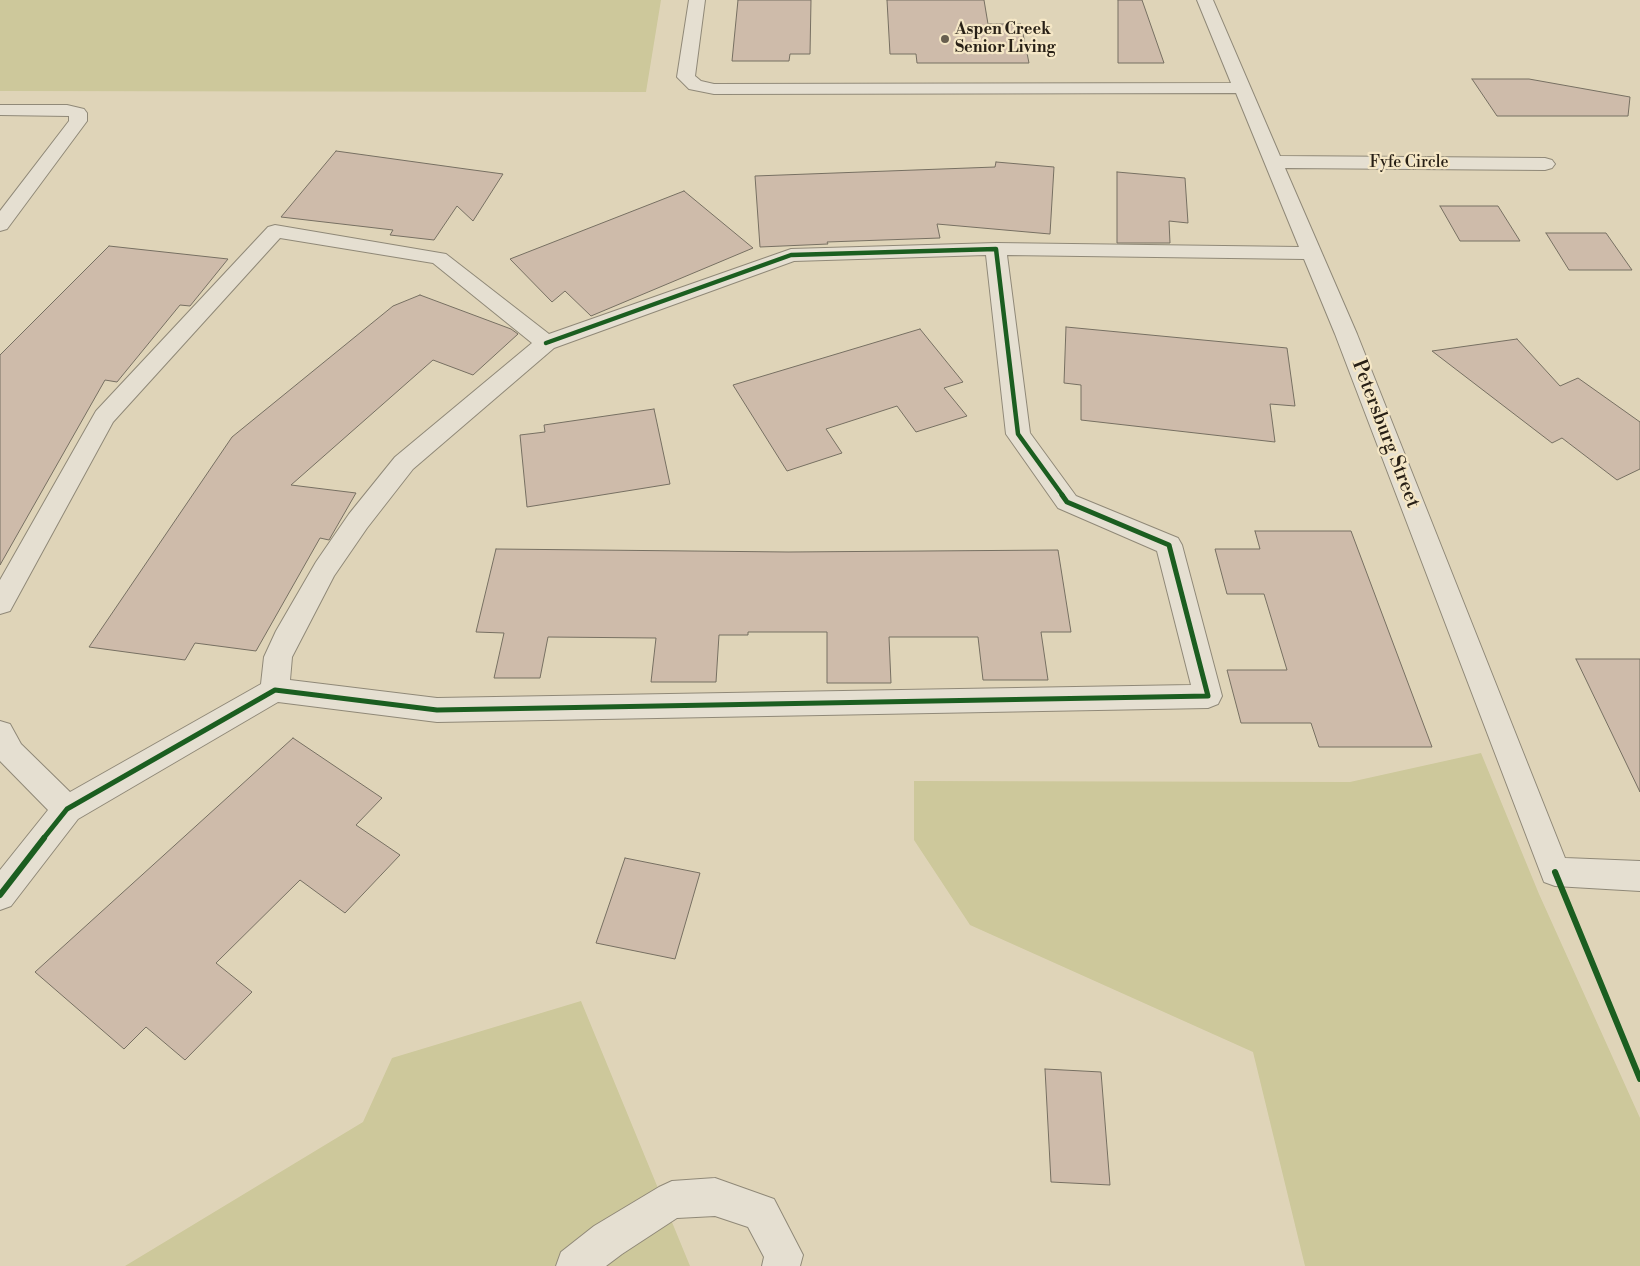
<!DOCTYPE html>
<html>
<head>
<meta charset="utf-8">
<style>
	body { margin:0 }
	canvas { display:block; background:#dfd4b8 }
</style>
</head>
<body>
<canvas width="1640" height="1266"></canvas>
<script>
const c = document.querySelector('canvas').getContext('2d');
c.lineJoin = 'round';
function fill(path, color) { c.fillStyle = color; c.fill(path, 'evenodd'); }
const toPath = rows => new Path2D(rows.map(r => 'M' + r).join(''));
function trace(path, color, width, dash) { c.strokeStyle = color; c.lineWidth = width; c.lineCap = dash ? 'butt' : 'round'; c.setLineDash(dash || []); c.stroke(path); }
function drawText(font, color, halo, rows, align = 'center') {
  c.font = font + ' "Libre Bodoni",serif'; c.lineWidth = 4.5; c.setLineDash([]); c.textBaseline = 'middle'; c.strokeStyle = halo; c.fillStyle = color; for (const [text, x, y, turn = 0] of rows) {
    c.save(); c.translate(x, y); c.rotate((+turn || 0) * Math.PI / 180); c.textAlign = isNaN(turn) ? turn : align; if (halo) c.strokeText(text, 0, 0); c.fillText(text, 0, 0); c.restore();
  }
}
const green = toPath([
	[0,0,661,0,646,92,0,91],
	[1481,753,1539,894,1640,1118,1640,1266,1305,1266,1253,1052,970,925,914,840,914,781,1350,782],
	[581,1001,690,1266,125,1266,363,1122,392,1058]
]);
const building = toPath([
	[738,0,811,0,810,54,790,54,789,61,732,61,738,0],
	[887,0,984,0,988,24,1021,24,1029,63,917,63,916,54,890,54,887,0],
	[1118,0,1142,0,1164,63,1118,63,1118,0],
	[1472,79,1529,79,1630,97,1628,116,1497,116,1472,79],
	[336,151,466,169,503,174,473,221,457,206,434,240,390,235,393,230,281,217,336,151],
	[996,162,1054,167,1050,234,937,224,940,238,827,242,828,244,760,247,755,176,995,167,996,162],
	[1117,172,1185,178,1188,223,1169,221,1170,243,1117,243,1117,172],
	[684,191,753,248,591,316,565,291,552,302,510,259,684,191],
	[1440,206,1498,206,1520,241,1460,241,1440,206],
	[1546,233,1606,233,1632,270,1569,270,1546,233],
	[109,246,228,259,190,306,180,305,117,382,105,380,0,565,0,355,109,246],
	[420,295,511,329,518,334,473,375,433,360,291,485,356,493,329,540,320,538,256,651,195,643,185,660,89,647,232,437,393,306,420,295],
	[1066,327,1287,348,1295,406,1270,404,1275,442,1081,420,1081,385,1064,383,1066,327],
	[920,329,963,382,944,388,967,416,916,432,897,406,826,429,842,453,787,471,733,385,920,329],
	[1517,339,1560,386,1578,378,1640,422,1640,469,1617,480,1562,438,1552,443,1432,351,1517,339],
	[654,409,670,484,527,507,520,435,545,432,544,425,654,409],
	[1255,531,1351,531,1432,747,1319,747,1311,723,1241,723,1227,670,1287,670,1264,594,1227,594,1215,549,1260,549,1255,531],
	[496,549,788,552,1058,550,1071,632,1041,632,1048,680,983,680,978,637,889,637,891,683,827,683,827,632,748,632,748,635,719,635,716,682,651,682,656,638,548,637,540,678,494,678,504,633,476,632,496,549],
	[1576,659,1640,659,1640,792,1576,659],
	[293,738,382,798,356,825,400,855,345,913,300,880,216,963,252,992,185,1060,146,1027,124,1049,35,972,293,738],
	[625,858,700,873,675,959,596,943,625,858],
	[1045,1069,1101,1072,1110,1185,1051,1182,1045,1069]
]);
const minor = toPath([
	[689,0,705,0,695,76,701,81,714,84,1231,83,1197,0,1213,0,1280,156,1545,158,1552,160,1555,164,1552,168,1545,170,1285,168,1357,334,1565,858,1640,861,1640,891,1555,886,1544,882,1335,334,1304,259,1007,255,1030,433,1076,496,1178,538,1182,545,1222,696,1218,704,1208,708,437,722,278,702,78,819,11,906,0,910,0,870,48,810,0,761,0,721,10,724,21,744,70,792,261,684,264,657,276,631,316,562,349,514,395,457,532,343,433,263,280,238,113,422,10,611,0,614,0,580,96,411,268,227,275,225,446,254,549,334,791,249,996,243,1299,247,1236,93,714,94,689,89,677,77,689,0],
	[986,255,1006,434,1058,508,1157,551,1191,685,437,698,290,680,292,657,334,576,367,528,413,469,554,348,794,261,986,255],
	[0,105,67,105,84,109,87,113,87,121,7,229,0,231,0,211,69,121,69,116,0,115,0,105],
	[715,1178,774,1199,803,1255,800,1266,762,1266,764,1257,748,1227,715,1216,677,1218,622,1254,606,1266,556,1266,561,1252,594,1226,659,1187,672,1181,715,1178]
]);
const cyclewayFar2 = toPath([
	[546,343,791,255,996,249,1018,434,1063,496]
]);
const cyclewayFar1 = toPath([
	[43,839,67,809,275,690,437,710,1208,696,1169,545,1067,502,1062,495]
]);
const cycleway = toPath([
	[1555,872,1640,1079],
	[0,895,44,838]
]);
const markers = [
	[945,39,5,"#685f4f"]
];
const farPoinames = [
	["Aspen Creek",955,30],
	["Senior Living",955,48]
];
const farStreetnames = [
	["Fyfe Circle",1409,163]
];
const streetNames = [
	["Petersburg Street",1385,434,69]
];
fill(green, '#cdc89b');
fill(building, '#cebbaa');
trace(building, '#777062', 1);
trace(minor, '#908978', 2);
fill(minor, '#e5dfd1');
trace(cyclewayFar2, '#1b5e20', 4.5);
trace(cyclewayFar1, '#1b5e20', 5);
trace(cycleway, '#1b5e20', 6);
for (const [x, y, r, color] of markers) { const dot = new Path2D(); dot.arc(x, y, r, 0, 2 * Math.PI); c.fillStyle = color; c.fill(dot); trace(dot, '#f5e7c6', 2); }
drawText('bold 16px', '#282016', '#f5e7c6', farPoinames, 'left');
drawText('16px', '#282016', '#f5e7c6', farStreetnames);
drawText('20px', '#282016', '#f5e7c6', streetNames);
</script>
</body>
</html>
